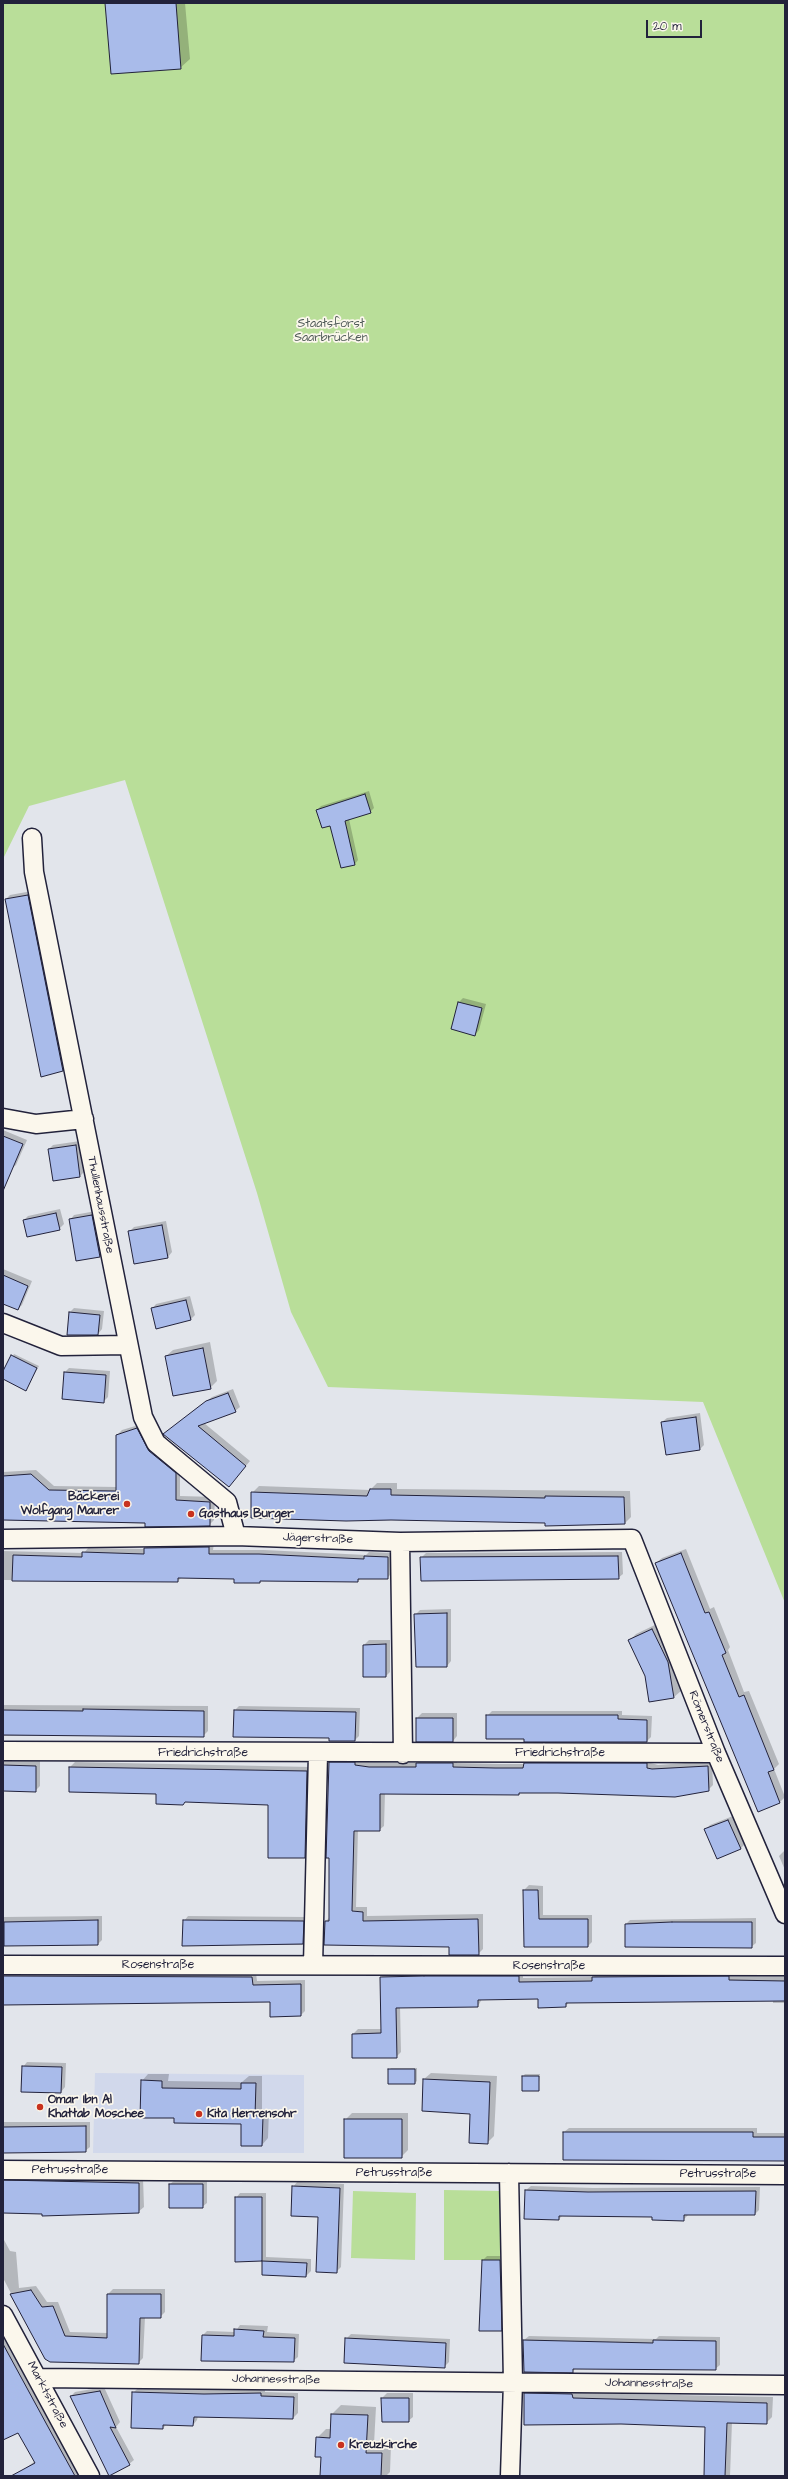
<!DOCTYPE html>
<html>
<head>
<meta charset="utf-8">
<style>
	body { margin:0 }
	#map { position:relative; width:788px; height:2479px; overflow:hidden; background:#e2e5eb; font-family:"Architects Daughter",sans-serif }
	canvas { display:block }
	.frame { position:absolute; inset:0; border:4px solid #22223b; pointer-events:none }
	.scale { position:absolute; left:646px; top:20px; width:56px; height:18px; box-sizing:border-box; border:2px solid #22223b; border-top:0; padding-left:5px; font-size:12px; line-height:14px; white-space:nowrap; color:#22223b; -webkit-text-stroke:3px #fbf7ec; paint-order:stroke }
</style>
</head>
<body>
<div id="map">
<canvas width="788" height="2479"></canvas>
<div class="frame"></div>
<div class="scale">20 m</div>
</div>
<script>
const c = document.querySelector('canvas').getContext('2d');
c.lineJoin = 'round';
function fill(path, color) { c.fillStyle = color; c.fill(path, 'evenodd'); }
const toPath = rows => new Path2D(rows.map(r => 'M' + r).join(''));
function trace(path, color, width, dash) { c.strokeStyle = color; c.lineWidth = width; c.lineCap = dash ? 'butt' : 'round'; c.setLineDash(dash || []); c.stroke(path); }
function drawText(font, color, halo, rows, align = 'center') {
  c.font = font + ' "Architects Daughter",sans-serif'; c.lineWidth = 3.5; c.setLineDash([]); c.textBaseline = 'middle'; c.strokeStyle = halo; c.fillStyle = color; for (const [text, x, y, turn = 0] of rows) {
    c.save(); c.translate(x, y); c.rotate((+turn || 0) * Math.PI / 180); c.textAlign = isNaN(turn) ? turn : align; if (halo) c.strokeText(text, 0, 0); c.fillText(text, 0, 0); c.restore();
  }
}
const built = toPath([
	[95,2073,304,2075,304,2153,93,2153]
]);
const green = toPath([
	[3,3,785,3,785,1603,703,1402,328,1387,291,1312,257,1193,125,780,29,806,3,859],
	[444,2190,500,2191,500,2260,444,2260],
	[353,2191,416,2193,415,2260,351,2258]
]);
const shadow = toPath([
	[106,3,185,3,190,59,180,68],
	[369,791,374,808,370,812,349,819,358,860,355,864,331,824,317,810,321,806],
	[32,891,67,1066,63,1070,6,899,10,895],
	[463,998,486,1004,479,1030,475,1035,459,1002],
	[3,1130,27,1140,16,1165,11,1169,3,1166],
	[80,1141,84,1172,80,1176,53,1180,49,1149,53,1145],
	[60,1209,64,1224,59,1229,24,1220,28,1216],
	[96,1211,104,1252,100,1256,70,1220,74,1215],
	[166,1221,172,1252,168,1257,129,1232,134,1227],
	[3,1269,32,1281,22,1305,18,1309,3,1303],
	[190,1296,195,1315,191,1319,152,1309,156,1304],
	[74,1308,104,1311,102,1329,98,1334,70,1312],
	[210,1342,217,1381,210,1388,166,1356,173,1350],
	[14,1354,39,1366,26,1389,3,1378,3,1373],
	[69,1368,110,1371,108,1397,103,1402,65,1372],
	[233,1389,240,1407,235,1411,204,1423,250,1461,233,1481,169,1430,212,1397],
	[700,1413,704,1445,700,1449,662,1422,667,1418],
	[142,1424,180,1468,180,1496,215,1497,214,1520,209,1525,3,1520,3,1472,36,1470,54,1486,117,1487,117,1435,122,1430],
	[377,1483,397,1483,397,1489,630,1491,631,1517,625,1523,546,1525,546,1522,252,1493,259,1486,370,1490],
	[214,1543,213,1550,264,1550,366,1555,369,1552,392,1553,392,1573,387,1578,361,1578,358,1581,261,1580,259,1582,235,1578,182,1577,178,1581,3,1580,3,1551,84,1553,88,1548,145,1549,149,1544],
	[686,1549,710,1609,714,1607,730,1647,728,1650,744,1692,749,1691,779,1764,774,1769,785,1797,780,1802,758,1810,656,1563,662,1558],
	[622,1552,623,1574,618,1578,422,1557,426,1553],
	[451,1609,451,1661,447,1666,415,1615,420,1610],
	[659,1623,675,1655,681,1691,674,1697,646,1675,629,1641,636,1634],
	[369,1640,390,1640,390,1672,386,1676,364,1676,364,1645],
	[3,1705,208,1706,208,1731,203,1736,3,1736],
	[239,1706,360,1708,359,1736,355,1740,330,1737,235,1710],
	[492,1711,622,1711,622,1715,652,1716,651,1737,647,1741,525,1738,487,1716],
	[422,1713,457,1713,457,1736,453,1741,417,1741,417,1718],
	[335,1758,374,1762,418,1763,422,1758,457,1758,457,1763,500,1764,524,1764,529,1759,651,1759,651,1763,658,1765,712,1761,713,1785,708,1790,521,1792,519,1794,385,1793,384,1826,379,1830,358,1830,356,1907,367,1907,367,1916,483,1914,483,1949,478,1954,450,1946,326,1921,330,1917,330,1763],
	[3,1761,40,1761,40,1786,35,1791,3,1790],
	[75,1762,311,1767,309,1852,305,1857,269,1804,157,1793,70,1791,70,1767],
	[733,1816,745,1844,740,1849,705,1830,710,1825],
	[785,1850,785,1870,779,1856],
	[529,1885,543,1886,543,1915,592,1915,592,1942,588,1946,525,1946,524,1890],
	[102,1916,102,1940,98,1944,3,1945,3,1917],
	[188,1916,308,1917,306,1940,302,1945,183,1945,184,1921],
	[756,1918,756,1943,751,1947,626,1924,630,1920],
	[3,1972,256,1973,257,1981,305,1980,305,2011,301,2015,271,2001,3,2004],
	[523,1972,523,1978,593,1977,598,1973,733,1972,733,1975,785,1976,785,2003,773,2003,773,2000,732,1999,729,2002,569,2002,566,2006,539,1998,482,1999,478,2006,400,2006,401,2052,396,2057,353,2057,353,2034,358,2029,382,2029,381,1977,386,1973],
	[27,2062,66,2063,65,2087,61,2092,23,2067],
	[391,2068,417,2068,417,2081,415,2083,389,2070],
	[431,2073,497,2076,494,2136,487,2143,471,2113,424,2079],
	[148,2074,169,2074,168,2081,242,2082,249,2076,262,2076,262,2109,269,2110,268,2138,262,2145,242,2123,175,2118,142,2081],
	[525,2074,540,2074,538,2090,523,2076],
	[352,2113,408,2113,408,2150,401,2157,345,2120],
	[3,2122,90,2122,90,2147,85,2151,3,2151],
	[569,2128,757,2128,757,2133,785,2133,785,2160,564,2132],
	[3,2176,143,2178,144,2207,138,2212,3,2212],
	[175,2180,207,2180,207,2203,202,2207,170,2184],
	[297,2182,344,2184,341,2267,336,2272,319,2216,293,2187],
	[531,2186,593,2188,760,2187,759,2210,755,2214,688,2215,683,2220,653,2216,563,2215,559,2219,526,2190],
	[240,2193,266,2193,266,2257,311,2259,311,2271,306,2276,263,2274,263,2260,236,2261,236,2198],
	[3,2238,10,2251,16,2252,19,2288,36,2286,47,2302,58,2302,70,2332,108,2333,108,2294,113,2289,165,2289,165,2312,160,2317,145,2317,143,2358,138,2363,45,2358,3,2278],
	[487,2256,504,2256,506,2326,501,2330,483,2260],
	[240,2325,268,2326,267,2332,299,2334,298,2357,293,2361,203,2335,207,2331,235,2332],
	[3,2330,84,2476,31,2476,26,2468,35,2461,19,2431,3,2439],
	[351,2334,450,2339,449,2362,444,2367,346,2339],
	[529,2336,656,2339,659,2336,720,2337,720,2365,715,2369,576,2368,572,2372,524,2340],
	[104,2387,120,2422,116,2427,134,2460,129,2464,71,2396,75,2392],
	[138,2388,209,2390,265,2389,265,2392,298,2393,298,2413,293,2418,198,2416,197,2420,193,2425,167,2424,163,2428,133,2393],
	[531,2388,578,2388,579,2393,773,2397,772,2417,766,2423,732,2422,730,2476,705,2476,706,2426,525,2393],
	[387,2393,413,2393,413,2417,408,2421,383,2421,382,2398],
	[341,2405,376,2407,374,2444,391,2445,390,2472,386,2476,321,2476,322,2456,317,2438,326,2429,331,2429,332,2414]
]);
const building = toPath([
	[105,3,176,3,181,69,111,74,105,3],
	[365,794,371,813,345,821,355,865,341,868,330,826,322,828,316,810,365,794],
	[28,895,63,1071,41,1077,5,899,28,895],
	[458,1002,482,1008,475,1036,451,1029,458,1002],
	[3,1136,23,1144,3,1191,3,1136],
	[76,1145,80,1177,53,1181,48,1149,76,1145],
	[56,1213,60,1230,27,1237,23,1220,56,1213],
	[92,1215,100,1257,76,1261,69,1219,92,1215],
	[162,1225,168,1258,134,1264,128,1231,162,1225],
	[3,1275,28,1286,18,1310,3,1304,3,1275],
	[186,1300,191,1320,156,1329,151,1308,186,1300],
	[69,1312,100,1315,98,1335,67,1335,69,1312],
	[203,1348,211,1389,173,1396,165,1356,203,1348],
	[11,1355,37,1368,26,1391,3,1379,3,1371,11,1355],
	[64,1372,106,1375,104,1403,62,1399,64,1372],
	[228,1393,236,1412,198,1426,246,1466,229,1487,163,1434,206,1401,228,1393],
	[696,1417,700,1450,666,1455,661,1422,696,1417],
	[137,1428,149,1451,176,1473,176,1500,210,1502,210,1526,145,1527,145,1523,3,1520,3,1476,31,1474,49,1490,116,1491,116,1435,137,1428],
	[370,1489,391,1489,391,1495,545,1498,545,1496,624,1497,625,1524,545,1526,545,1523,391,1520,346,1521,251,1518,251,1492,367,1496,370,1489],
	[209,1547,209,1554,259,1554,364,1559,364,1556,388,1557,388,1579,358,1579,358,1582,260,1581,260,1583,234,1583,234,1579,178,1578,178,1582,12,1581,13,1555,82,1557,82,1552,144,1554,144,1548,209,1547],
	[681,1553,705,1613,709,1612,726,1653,722,1655,739,1697,744,1695,774,1770,768,1772,780,1803,758,1812,655,1563,681,1553],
	[618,1556,619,1579,421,1581,420,1557,618,1556],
	[447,1613,447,1667,416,1667,414,1614,447,1613],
	[652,1629,668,1662,674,1698,649,1702,645,1676,628,1640,652,1629],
	[386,1644,386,1677,363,1677,363,1645,386,1644],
	[83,1709,204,1711,204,1737,3,1735,3,1710,83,1711,83,1709],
	[234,1710,356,1712,355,1741,329,1741,329,1738,233,1737,234,1710],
	[486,1715,618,1715,618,1719,647,1720,647,1742,524,1742,524,1739,486,1739,486,1715],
	[416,1718,453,1718,453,1742,416,1742,416,1718],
	[329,1762,355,1762,355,1765,369,1767,416,1767,416,1763,453,1763,453,1767,495,1768,523,1768,524,1763,647,1763,647,1768,652,1769,708,1766,709,1791,675,1797,558,1793,519,1793,519,1795,380,1794,380,1831,354,1831,352,1911,363,1912,363,1921,478,1919,479,1955,449,1955,449,1947,324,1945,325,1921,329,1921,329,1858,326,1858,329,1762],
	[3,1765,36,1766,36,1792,3,1791,3,1765],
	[69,1767,307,1771,305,1858,268,1858,268,1805,185,1802,183,1805,156,1804,156,1794,69,1792,69,1767],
	[728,1820,741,1849,717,1859,704,1829,728,1820],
	[523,1890,538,1890,539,1919,588,1919,588,1947,524,1947,523,1890],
	[98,1920,98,1945,4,1946,4,1922,98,1920],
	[183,1920,304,1921,303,1944,182,1946,183,1920],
	[672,1922,752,1922,752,1948,625,1947,625,1924,672,1922],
	[3,1976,252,1977,253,1985,301,1984,301,2016,270,2017,270,2002,3,2005,3,1976],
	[424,1976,519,1976,519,1982,592,1981,592,1977,729,1976,729,1980,785,1981,785,2001,566,2003,566,2007,538,2008,538,1999,478,2000,478,2007,396,2008,397,2058,352,2058,352,2034,381,2033,380,1977,424,1976],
	[22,2066,62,2067,61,2093,21,2092,22,2066],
	[388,2069,415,2069,415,2084,388,2084,388,2069],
	[522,2076,539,2076,539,2091,522,2091,522,2076],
	[423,2079,490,2082,488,2144,469,2143,470,2114,422,2111,423,2079],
	[141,2080,162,2081,162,2088,241,2089,241,2083,256,2083,255,2116,263,2116,262,2146,241,2146,241,2124,174,2123,174,2118,140,2118,141,2080],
	[344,2119,402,2119,402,2158,344,2158,344,2119],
	[86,2126,86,2152,3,2153,3,2127,86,2126],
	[563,2132,753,2132,753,2137,785,2137,785,2161,563,2160,563,2132],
	[3,2180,139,2183,139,2213,42,2216,42,2214,3,2213,3,2180],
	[169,2184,203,2184,203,2208,169,2208,169,2184],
	[292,2186,340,2188,337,2273,316,2272,318,2217,291,2216,292,2186],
	[525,2190,588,2192,756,2191,755,2215,684,2215,684,2221,652,2220,652,2217,559,2216,559,2220,524,2219,525,2190],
	[235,2197,262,2197,262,2261,235,2262,235,2197],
	[482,2260,500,2260,502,2331,479,2331,482,2260],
	[262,2261,307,2263,306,2277,262,2275,262,2261],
	[31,2290,42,2307,53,2306,65,2336,107,2338,107,2294,161,2294,161,2318,140,2318,139,2364,50,2362,45,2359,10,2294,31,2290],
	[234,2329,264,2331,263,2337,295,2338,294,2362,201,2361,202,2335,234,2336,234,2329],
	[345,2338,446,2343,445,2368,344,2363,345,2338],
	[523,2340,653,2343,653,2340,716,2341,716,2370,573,2369,573,2373,524,2372,523,2340],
	[3,2344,53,2436,75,2476,11,2476,35,2463,18,2433,3,2440,3,2344],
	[100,2391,116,2428,110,2427,130,2465,109,2476,70,2396,100,2391],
	[132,2392,204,2394,261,2393,261,2396,294,2397,293,2419,194,2417,193,2426,163,2425,163,2429,131,2428,132,2392],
	[524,2393,572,2394,573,2398,767,2403,767,2424,727,2423,725,2476,704,2476,705,2427,621,2424,524,2425,524,2393],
	[381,2398,409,2398,409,2422,382,2422,381,2398],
	[331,2414,368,2415,366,2453,382,2453,381,2476,320,2476,321,2457,315,2457,316,2437,330,2438,331,2414]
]);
const street = toPath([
	[32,838,34,872,143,1417,156,1443,227,1502,236,1536],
	[3,1118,36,1124,84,1119],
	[3,1323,61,1346,127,1345],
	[3,1539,236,1536,400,1542,632,1539,716,1753,785,1914],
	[400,1542,403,1754],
	[3,1751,716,1753],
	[3,1965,785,1966],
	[313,1965,318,1754],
	[3,2170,785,2175],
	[509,2173,513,2382,510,2476],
	[3,2315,90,2476],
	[39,2378,785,2385]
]);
const markers = [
	[127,1504,4,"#c8321e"],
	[191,1514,4,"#c8321e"],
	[40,2107,4,"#c8321e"],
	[199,2114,4,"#c8321e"],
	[341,2445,4,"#c8321e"]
];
const parkNames = [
	["Staatsforst",331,324],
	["Saarbrücken",331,338]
];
const streetNames = [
	["Thullenhausstraße",100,1205,79],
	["Jägerstraße",318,1539,2],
	["Römerstraße",706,1727,68],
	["Friedrichstraße",203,1753],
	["Friedrichstraße",560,1753],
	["Rosenstraße",158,1965],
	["Rosenstraße",549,1966],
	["Petrusstraße",70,2170],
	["Petrusstraße",394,2173],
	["Petrusstraße",718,2174],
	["Johannesstraße",276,2380,1],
	["Johannesstraße",649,2384,1],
	["Marktstraße",47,2395,62]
];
const poiNames = [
	["Bäckerei",119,1497,"right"],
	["Wolfgang Maurer",119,1511,"right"],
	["Gasthaus Burger",199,1514],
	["Omar Ibn Al",48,2100],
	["Khattab Moschee",48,2114],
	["Kita Herrensohr",207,2114],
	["Kreuzkirche",349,2445]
];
fill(built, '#d1d8eb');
fill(green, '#b9de99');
fill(shadow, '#0003');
fill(building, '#a9bbea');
trace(building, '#22223b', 1);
trace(street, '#22223b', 21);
trace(street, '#fbf7ec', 18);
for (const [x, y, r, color] of markers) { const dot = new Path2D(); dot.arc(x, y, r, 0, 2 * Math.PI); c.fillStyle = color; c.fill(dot); trace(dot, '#fbf7ec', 1.5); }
drawText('12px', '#4f5a57', '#fbf7ec', parkNames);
drawText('12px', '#22223b', '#fbf7ec', streetNames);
drawText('bold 12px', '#22223b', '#fbf7ec', poiNames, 'left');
</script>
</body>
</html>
